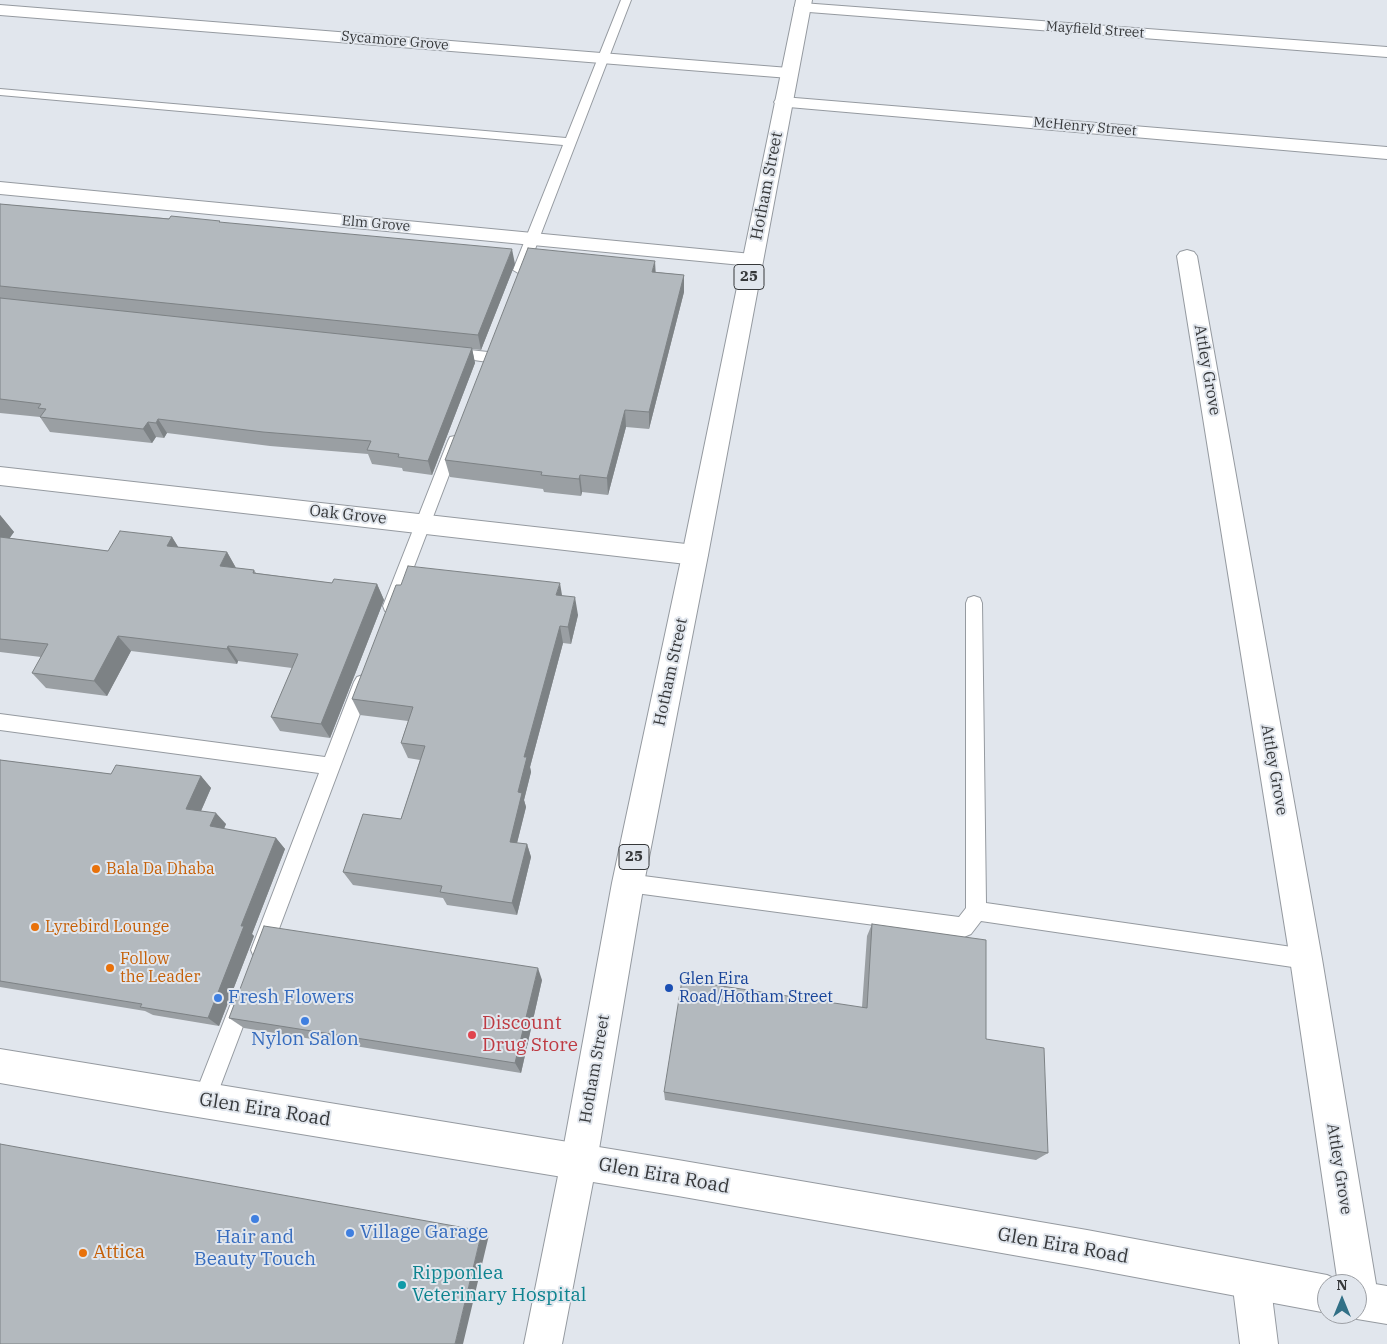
<!DOCTYPE html>
<html>
<head>
<meta charset="utf-8">
<style>
	body { margin:0 }
	#map { position:relative; width:1387px; height:1344px; overflow:hidden; background:#e1e6ed; font-family:"IBM Plex Serif",serif }
	canvas { display:block }
	.north { position:absolute; left:1317px; top:1274px; width:50px; height:50px; box-sizing:border-box; background:#e1e6ed; border:1px solid #9da0a5; border-radius:50%; rotate:0deg; font-size:14px; font-weight:700; line-height:20px; text-align:center; color:#36383a }
	.north::after { content:''; display:block; margin:auto; width:18px; height:22px; background:#327086; clip-path:polygon(50% 0,100% 100%,50% 72%,0 100%) }
</style>
</head>
<body>
<div id="map">
<canvas width="1387" height="1344"></canvas>
<div class="north">N</div>
</div>
<script>
const c = document.querySelector('canvas').getContext('2d');
c.lineJoin = 'round';
const toPath = rows => new Path2D(rows.map(r => 'M' + r).join(''));
function trace(path, color, width, dash) { c.strokeStyle = color; c.lineWidth = width; c.lineCap = dash ? 'butt' : 'round'; c.setLineDash(dash || []); c.stroke(path); }
function fill(path, color) { c.fillStyle = color; c.fill(path, 'evenodd'); }
function drawText(font, color, halo, rows, align = 'center') {
  c.font = font + ' "IBM Plex Serif",serif'; c.lineWidth = 4; c.setLineDash([]); c.textBaseline = 'middle'; c.strokeStyle = halo; c.fillStyle = color; for (const [text, x, y, turn = 0] of rows) {
    c.save(); c.translate(x, y); c.rotate((+turn || 0) * Math.PI / 180); c.textAlign = isNaN(turn) ? turn : align; if (halo) c.strokeText(text, 0, 0); c.fillText(text, 0, 0); c.restore();
  }
}
const service = toPath([
	[621,0,631,0,527,270,520,274,513,270,563,145,0,95,0,89,566,138,621,0],
	[451,348,488,352,493,354,495,357,493,360,488,362,446,356,444,353,446,350,451,348],
	[455,436,460,437,462,441,399,606,397,611,391,613,385,611,383,606,448,441,450,437,455,436],
	[974,596,980,598,982,603,986,903,1306,949,1313,952,1316,959,1313,966,1306,969,981,921,971,934,964,937,628,892,621,890,618,883,621,876,628,874,959,917,966,908,966,603,968,598,974,596],
	[363,675,369,677,372,682,271,950,268,957,261,960,254,957,251,950,319,773,0,730,0,714,325,757,354,682,357,677,363,675],
	[242,989,249,993,253,1000,212,1108,204,1111,196,1108,193,1100,235,993,242,989]
]);
const minor = toPath([
	[802,3,1387,47,1387,57,796,11,794,8,796,5,802,3],
	[0,5,789,68,795,69,798,73,795,77,789,78,0,15,0,5],
	[783,97,1387,147,1387,159,777,106,774,102,777,98,783,97],
	[0,182,752,254,759,255,762,260,759,265,752,266,0,194,0,182],
	[1187,250,1194,252,1197,256,1322,959,1376,1284,1370,1297,1357,1303,1357,1284,1338,1284,1290,959,1177,256,1180,252,1187,250],
	[0,467,695,545,704,548,708,555,704,562,695,565,0,485,0,467],
	[1251,1261,1264,1267,1270,1280,1278,1344,1240,1344,1232,1280,1238,1267,1251,1261]
]);
const secondary = toPath([
	[0,1049,678,1160,1087,1230,1327,1275,1340,1281,1342,1284,1327,1284,1327,1313,1087,1268,678,1196,161,1111,0,1083,0,1049],
	[1357,1281,1387,1286,1387,1324,1357,1319,1345,1314,1357,1314,1357,1284,1349,1284,1357,1281]
]);
const primary = toPath([
	[796,0,812,0,708,555,644,883,597,1161,562,1344,524,1344,561,1161,612,883,682,555,796,0]
]);
const wall = toPath([
	[0,204,221,223,515,264,481,350,472,349,475,363,432,475,403,471,402,468,372,464,368,454,270,446,167,433,164,438,156,437,152,443,50,432,40,417,0,413],
	[656,272,684,275,684,292,649,429,626,427,608,495,582,492,581,496,544,492,543,489,450,477,445,460],
	[0,515,14,532,9,538,108,551,172,537,178,547,227,552,236,568,254,570,256,573,332,583,377,584,384,600,330,738,280,731,271,717,292,668,238,661,237,664,131,651,107,696,46,688,32,673,41,657,0,652],
	[562,596,578,615,571,644,563,643,530,767,531,772,524,800,526,807,517,843,527,844,531,857,517,915,447,905,443,898,353,885,343,872,401,819,420,760,408,758,401,743,408,721,360,715,352,699],
	[0,760,111,774,201,776,211,788,201,811,226,824,224,829,276,838,285,849,252,934,254,936,219,1026,153,1015,145,1011,0,987],
	[872,924,986,1039,1048,1153,1036,1160,665,1100,664,1092,862,1007,867,936],
	[542,980,521,1073,244,1028,229,1018]
]);
const shadedWall = toPath([
	[512,249,515,264,481,350,478,335],
	[655,261,656,278,652,272],
	[684,275,684,292,649,429,649,412],
	[472,348,475,363,432,475,428,461],
	[625,410,626,427,608,495,607,478],
	[158,419,167,433,164,438,156,423],
	[148,422,156,437,152,443,143,429],
	[580,475,582,492,581,496,579,479],
	[0,515,14,532,0,552],
	[172,537,182,553,167,546],
	[227,552,236,568,220,566],
	[560,583,563,601,556,595],
	[377,584,384,600,330,738,321,724],
	[575,597,578,615,571,644,568,627],
	[560,626,563,643,530,767,531,772,524,800,526,807,514,855,510,842,524,757],
	[118,636,131,651,107,696,94,681],
	[228,646,238,661,237,664,227,649],
	[201,776,211,788,197,820,186,809],
	[216,813,226,824,220,837,210,826],
	[276,838,285,849,252,934,254,936,219,1026,208,1018,241,926],
	[527,844,531,857,517,915,512,903],
	[538,968,542,980,521,1073,515,1063],
	[482,1231,489,1235,463,1344,455,1344]
]);
const building = toPath([
	[0,204,169,219,171,216,220,221,219,222,512,249,478,335,0,286,0,204],
	[528,248,655,261,652,272,684,275,649,412,625,410,607,478,580,475,579,479,541,475,542,472,445,460,528,248],
	[0,298,472,348,428,461,398,457,399,454,367,450,371,441,263,432,158,419,156,423,148,422,143,429,40,417,46,409,38,408,41,404,0,399,0,298],
	[120,531,172,537,167,546,227,552,220,566,254,570,253,573,332,583,334,579,377,584,321,724,271,717,298,654,228,646,227,649,118,636,94,681,32,673,48,644,0,639,0,537,108,551,120,531],
	[408,566,560,583,556,595,575,597,568,627,560,626,524,757,527,757,518,792,522,793,510,842,527,844,512,903,440,892,442,886,343,872,363,814,401,819,425,746,401,743,413,707,352,699,396,585,401,585,408,566],
	[0,760,111,774,116,765,201,776,186,809,216,813,210,826,276,838,241,926,244,926,208,1018,140,1007,142,1004,0,981,0,760],
	[872,924,986,940,986,1039,1044,1048,1048,1153,664,1092,682,980,867,1008,872,924],
	[264,926,538,968,515,1063,229,1018,264,926],
	[0,1144,482,1231,455,1344,0,1344,0,1144]
]);
const markers = [
	[96,869,5,"#e8710a"],
	[35,927,5,"#e8710a"],
	[110,968,5,"#e8710a"],
	[669,988,5,"#1a4fb4"],
	[218,998,5,"#3f7fe0"],
	[305,1021,5,"#3f7fe0"],
	[472,1035,5,"#e0444e"],
	[255,1219,5,"#3f7fe0"],
	[350,1233,5,"#3f7fe0"],
	[83,1253,5,"#e8710a"],
	[402,1285,5,"#0f9aa8"]
];
const farStreetnames = [
	["Mayfield Street",1095,30,4],
	["Sycamore Grove",395,41,5],
	["McHenry Street",1085,127,5],
	["Elm Grove",376,224,5]
];
const shields = [
	[749,277,30],
	[634,857,30]
];
const shieldNames = [
	["25",749,277],
	["25",634,857]
];
const streetNames = [
	["Hotham Street",767,186,-79],
	["Attley Grove",1207,370,80],
	["Oak Grove",348,515,6],
	["Hotham Street",671,672,-78],
	["Attley Grove",1274,770,80],
	["Hotham Street",595,1069,-80],
	["Attley Grove",1339,1169,81]
];
const foodNames = [
	["Bala Da Dhaba",106,869],
	["Lyrebird Lounge",45,927],
	["Follow",120,959],
	["the Leader",120,977]
];
const transitNames = [
	["Glen Eira",679,979],
	["Road/Hotham Street",679,997]
];
const nearShopnames = [
	["Fresh Flowers",228,998],
	["Nylon Salon",305,1040,"center"],
	["Village Garage",360,1233],
	["Hair and",255,1238,"center"],
	["Beauty Touch",255,1260,"center"]
];
const nearHealthnames = [
	["Discount",482,1024],
	["Drug Store",482,1046]
];
const nearStreetnames = [
	["Glen Eira Road",265,1110,9],
	["Glen Eira Road",664,1176,10],
	["Glen Eira Road",1063,1246,10]
];
const nearFoodnames = [
	["Attica",93,1253]
];
const nearCulturenames = [
	["Ripponlea",412,1274],
	["Veterinary Hospital",412,1296]
];
trace(service, '#959aa0', 2);
trace(minor, '#959aa0', 2);
trace(secondary, '#959aa0', 2);
trace(primary, '#959aa0', 2);
fill(service, '#fff');
fill(minor, '#fff');
fill(secondary, '#fff');
fill(primary, '#fff');
fill(wall, '#9a9fa3');
fill(shadedWall, '#7d8285');
fill(building, '#b3b9be');
trace(building, '#7d8285', 1);
for (const [x, y, r, color] of markers) { const dot = new Path2D(); dot.arc(x, y, r, 0, 2 * Math.PI); c.fillStyle = color; c.fill(dot); trace(dot, '#e1e6ed', 2); }
drawText('14px', '#36383a', '#e1e6ed', farStreetnames);
for (const [x, y, w] of shields) { const box = new Path2D(); box.roundRect(x - w / 2, y - 12.5, w, 25, 4); c.fillStyle = '#e1e6ed'; c.fill(box); trace(box, '#36383a', 1); }
drawText('bold 15px', '#36383a', null, shieldNames);
drawText('16px', '#36383a', '#e1e6ed', streetNames);
drawText('16px', '#c56008', '#e1e6ed', foodNames, 'left');
drawText('16px', '#164399', '#e1e6ed', transitNames, 'left');
drawText('19px', '#366cbe', '#e1e6ed', nearShopnames, 'left');
drawText('19px', '#be3a42', '#e1e6ed', nearHealthnames, 'left');
drawText('19px', '#36383a', '#e1e6ed', nearStreetnames);
drawText('19px', '#c56008', '#e1e6ed', nearFoodnames, 'left');
drawText('19px', '#0d838f', '#e1e6ed', nearCulturenames, 'left');
</script>
</body>
</html>
